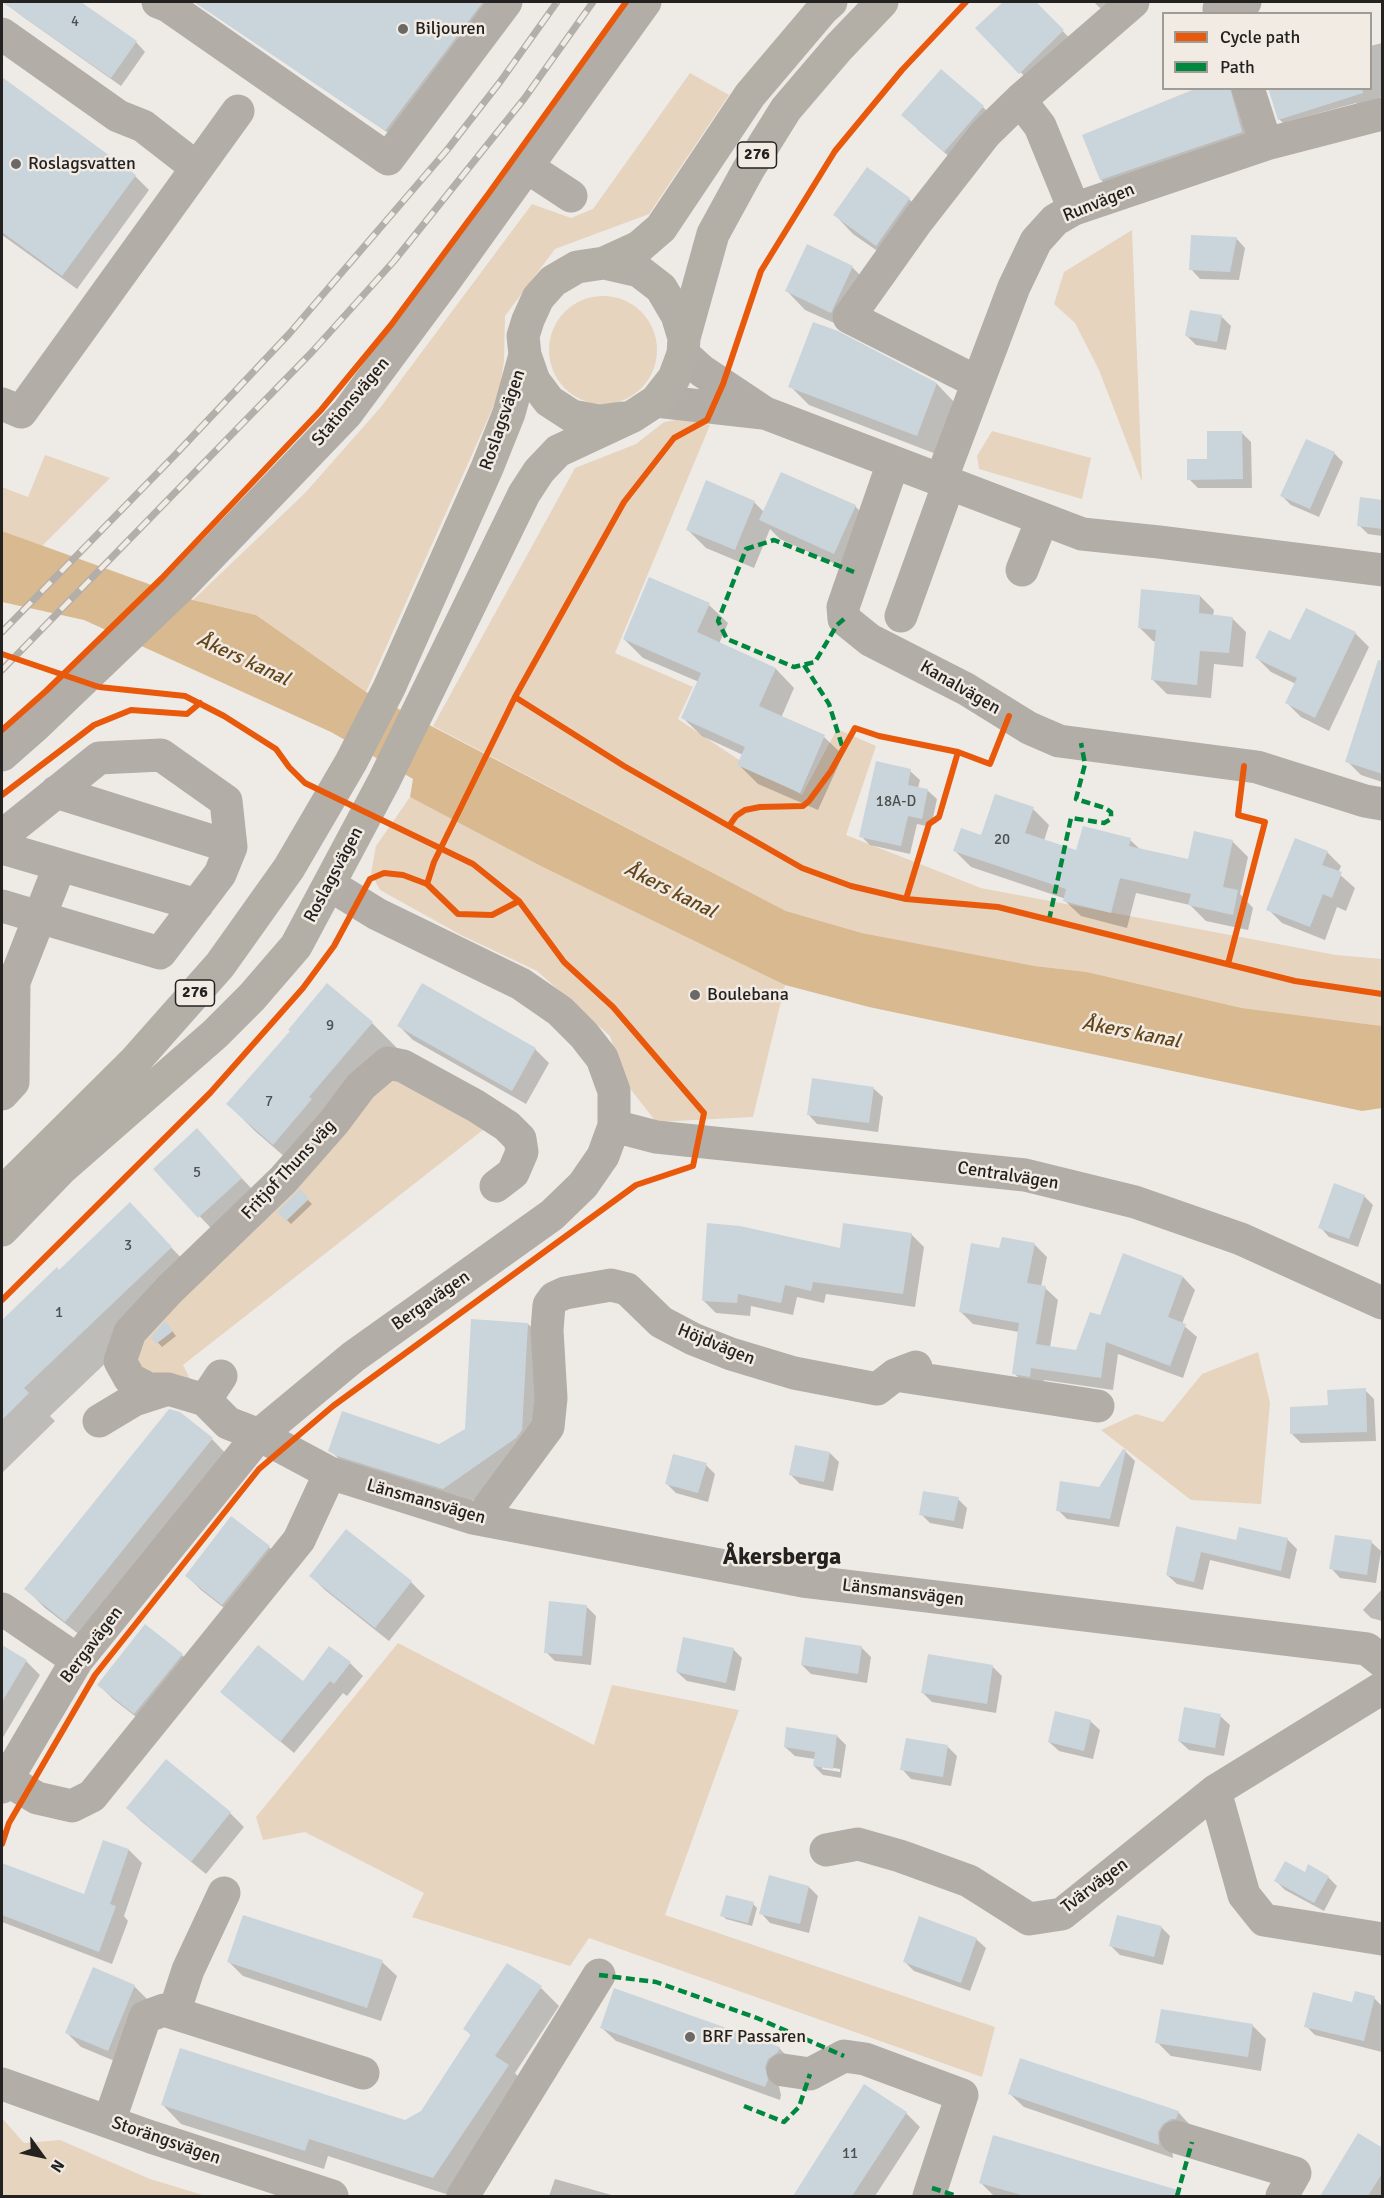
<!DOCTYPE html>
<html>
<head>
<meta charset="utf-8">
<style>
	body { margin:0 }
	#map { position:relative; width:1384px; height:2198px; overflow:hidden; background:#eeebe7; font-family:Signika,sans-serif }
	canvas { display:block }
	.frame { position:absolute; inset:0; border:3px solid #242220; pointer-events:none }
	.legend { position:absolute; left:1162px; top:12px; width:210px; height:78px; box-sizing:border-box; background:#f1ebe4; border:2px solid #9f9b96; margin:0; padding:8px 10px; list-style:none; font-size:18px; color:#242220 }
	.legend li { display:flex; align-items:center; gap:12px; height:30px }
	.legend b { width:30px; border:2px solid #9f9b96 }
	.north { position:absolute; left:12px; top:2126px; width:60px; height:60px; -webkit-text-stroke:4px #f1ebe4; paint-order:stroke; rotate:123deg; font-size:16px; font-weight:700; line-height:24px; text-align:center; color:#242220 }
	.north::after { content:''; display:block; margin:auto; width:21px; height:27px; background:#242220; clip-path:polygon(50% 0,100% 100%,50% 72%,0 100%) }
</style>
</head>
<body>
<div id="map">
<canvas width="1384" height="2198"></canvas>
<div class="frame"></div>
<ul class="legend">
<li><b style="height:8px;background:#e8590c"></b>Cycle path</li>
<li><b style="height:8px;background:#00873e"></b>Path</li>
</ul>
<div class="north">N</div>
</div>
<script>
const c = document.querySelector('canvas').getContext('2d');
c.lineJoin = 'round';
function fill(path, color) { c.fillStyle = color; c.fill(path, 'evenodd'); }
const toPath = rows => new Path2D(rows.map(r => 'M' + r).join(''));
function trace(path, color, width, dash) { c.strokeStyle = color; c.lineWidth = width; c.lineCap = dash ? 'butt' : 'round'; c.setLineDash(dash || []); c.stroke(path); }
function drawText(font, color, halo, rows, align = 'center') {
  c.font = font + ' Signika,sans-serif'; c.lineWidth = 5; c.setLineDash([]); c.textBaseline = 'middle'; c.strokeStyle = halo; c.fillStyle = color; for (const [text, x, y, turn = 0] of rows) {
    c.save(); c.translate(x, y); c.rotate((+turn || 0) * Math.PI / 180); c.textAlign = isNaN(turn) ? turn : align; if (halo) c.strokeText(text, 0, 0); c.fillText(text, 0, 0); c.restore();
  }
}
const green = toPath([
	[690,73,729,95,649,214,555,249,505,316,504,361,499,394,366,692,256,615,193,600,305,493,380,408,532,204,571,218,593,209],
	[1132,230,1142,482,1099,370,1075,323,1054,304,1064,272],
	'549 350a54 54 0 1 1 108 0a54 54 0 1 1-108 0Z',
	[681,419,710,425,615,653,693,687,678,719,736,758,802,795,837,729,876,746,846,835,981,888,1336,955,1382,959,1382,1026,1242,1008,1087,972,1035,966,862,933,786,911,433,726,575,468,636,444,664,422],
	[992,431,1091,458,1082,499,979,469,977,456],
	[45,455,110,478,42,546,2,531,2,487,28,497],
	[410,797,785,985,753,1117,656,1122,625,1082,610,1036,537,971,461,935,380,890,371,873,376,846],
	[387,1074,488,1126,183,1365,190,1379,154,1382,129,1351],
	[1258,1352,1270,1403,1261,1504,1191,1500,1101,1430,1136,1414,1163,1422,1202,1374],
	[398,1643,594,1745,612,1685,739,1710,665,1915,995,2027,982,2077,589,1938,570,1966,412,1917,424,1893,305,1832,263,1840,256,1817],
	[2,2118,24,2143,60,2140,150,2179,206,2196,2,2196]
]);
const water = toPath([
	[2,531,193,600,256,615,366,692,786,911,862,933,1035,966,1087,972,1242,1008,1382,1026,1382,1108,1362,1111,869,1007,785,985,541,866,410,797,413,779,331,732,84,620,2,602]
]);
const shadow = toPath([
	[12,2,78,2,136,42,145,52,121,86,19,14,9,5],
	[195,2,490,2,390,134],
	[1005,2,1035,2,1076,45,1034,86,977,28],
	[1094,2,1122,2,1105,13],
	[1382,43,1382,97,1357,104,1356,103,1283,123,1279,119,1269,88,1370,88,1370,46],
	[2,79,135,176,149,190,77,289,2,235],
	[1201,88,1251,88,1260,151,1120,198,1101,180],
	[983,107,997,121,959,165,917,129],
	[909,199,928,218,896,264,853,234,835,215],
	[1236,238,1245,248,1239,280,1200,279,1191,269],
	[852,267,871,286,850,330,805,310,787,291],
	[1222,317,1231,326,1226,350,1196,345,1187,336],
	[837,333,937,384,955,403,936,454,809,405,790,386],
	[1242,433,1251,442,1252,488,1198,488,1189,479],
	[1334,453,1343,462,1319,517,1291,505,1282,496],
	[1382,501,1382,536,1368,534,1359,525],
	[754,502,764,512,855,506,873,525,853,572,780,539,770,529,754,568,706,548,687,529],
	[1200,596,1214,610,1213,616,1232,618,1246,632,1243,667,1214,664,1211,698,1167,694,1153,680,1156,642,1153,641,1139,627],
	[709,605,728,623,719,644,776,669,794,688,781,718,824,737,843,755,818,810,758,784,739,765,743,755,702,736,683,718,699,682,643,658,624,639],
	[1355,633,1369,647,1329,731,1301,717,1287,703,1296,684,1271,672,1257,658,1291,642],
	[1382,695,1382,782,1361,775,1347,761],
	[910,771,920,780,918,788,927,790,937,799,931,827,917,824,910,854,870,845,861,836],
	[1033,809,1049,825,1044,841,1077,852,1130,840,1141,850,1189,861,1232,841,1248,857,1240,894,1253,908,1248,930,1206,921,1190,905,1136,893,1127,928,1081,916,1065,901,1066,899,971,867,955,851],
	[1327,852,1341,866,1338,873,1355,888,1346,911,1337,907,1325,940,1282,923,1268,909],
	[423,985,535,1049,549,1063,526,1104,413,1040,399,1026],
	[372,1023,399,1050,301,1171,255,1131,228,1104],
	[873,1088,883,1097,878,1132,817,1124,808,1114],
	[197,1131,268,1206,226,1244,155,1169],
	[300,1192,312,1204,291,1224,279,1212],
	[1364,1196,1373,1205,1358,1247,1329,1237,1320,1227],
	[156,1232,198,1275,50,1416,55,1421,2,1473,2,1352,30,1325,59,1272],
	[911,1234,924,1247,915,1307,826,1294,824,1303,797,1297,793,1315,751,1306,750,1316,716,1313,703,1300,841,1250],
	[1034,1244,1047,1257,1041,1287,1045,1288,1058,1300,1050,1347,1077,1351,1101,1317,1183,1277,1195,1290,1182,1324,1197,1337,1183,1378,1118,1354,1113,1390,1044,1380,1042,1388,1026,1386,1014,1373,1019,1332,973,1324,960,1311,1000,1250],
	[528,1324,547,1343,535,1457,463,1507,349,1469,330,1450,439,1446,466,1430],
	[169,1327,176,1336,162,1347,153,1337],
	[1365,1390,1374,1399,1376,1441,1301,1443,1292,1434,1329,1407],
	[212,1439,230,1458,85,1639,45,1608,26,1589],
	[1125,1451,1135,1461,1119,1527,1067,1519,1058,1510,1100,1489],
	[830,1453,839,1462,833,1491,800,1484,791,1475],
	[706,1465,715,1474,708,1502,676,1493,666,1483],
	[958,1499,967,1508,963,1529,930,1523,921,1514],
	[1178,1528,1237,1542,1287,1539,1297,1549,1290,1579,1210,1560,1203,1590,1177,1584,1167,1575],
	[1371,1542,1381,1551,1376,1583,1340,1578,1331,1568],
	[269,1547,283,1561,237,1618,201,1590,187,1576],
	[311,1576,411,1582,425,1596,389,1641,325,1590],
	[1382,1589,1382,1621,1371,1618,1363,1610],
	[587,1607,596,1616,591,1665,555,1661,546,1652],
	[2,1647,26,1661,40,1675,2,1739],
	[861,1647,871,1657,867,1683,811,1674,802,1665],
	[733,1649,742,1658,735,1691,687,1681,677,1672],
	[182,1655,196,1669,149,1727,113,1699,99,1685],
	[350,1663,363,1676,347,1696,343,1693,294,1753,222,1692,303,1684],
	[993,1667,1002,1676,996,1713,932,1702,923,1693],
	[1220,1716,1230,1725,1224,1756,1189,1750,1179,1741],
	[1090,1721,1100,1730,1093,1759,1059,1751,1049,1742],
	[837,1736,846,1745,841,1778,823,1775,814,1766,815,1759,795,1756,785,1747],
	[822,1766,840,1769,840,1772,822,1769],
	[948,1747,957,1756,951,1786,911,1779,902,1769],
	[166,1761,230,1813,244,1827,206,1874,142,1822,128,1808],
	[103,1842,129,1850,142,1863,124,1916,128,1921,112,1964,2,1922,2,1872,4,1866,85,1896],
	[1305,1874,1328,1877,1337,1886,1324,1911,1285,1890,1276,1881],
	[809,1887,818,1896,809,1933,770,1923,761,1913],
	[753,1904,757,1908,752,1926,726,1919,722,1915],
	[1161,1927,1170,1936,1163,1965,1120,1955,1111,1946],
	[976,1939,986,1948,970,1991,914,1971,904,1961],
	[229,1962,382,1962,397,1976,381,2021,243,1976],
	[134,1986,148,2000,122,2064,81,2047,67,2033],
	[541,1988,559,2006,515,2073,526,2085,452,2196,328,2156,324,2169,181,2124,163,2105,405,2122,422,2112,472,2036,465,2029],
	[1374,1998,1382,2006,1382,2052,1315,2035,1306,2026,1354,2004],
	[1252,2025,1266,2039,1261,2071,1171,2056,1157,2042],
	[601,2027,779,2048,793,2062,778,2082,781,2095,780,2100,616,2041],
	[864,2086,906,2113,920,2127,875,2196,794,2196],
	[1009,2093,1178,2112,1192,2127,1172,2146,1173,2158,1024,2107],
	[1358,2135,1382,2149,1382,2196,1322,2196],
	[555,2179,615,2196,549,2196],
	[980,2182,1146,2182,1160,2196,994,2196]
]);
const building = toPath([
	[2,2,81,2,137,41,111,78],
	[194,2,483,2,385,131],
	[1003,2,1036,2,1064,30,1019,74,975,28],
	[941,69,984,106,944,152,901,115],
	[2,77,136,175,62,276,2,232],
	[1197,88,1230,88,1242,132,1100,180,1082,135],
	[1268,88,1362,88,1363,93,1278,120],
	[867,167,910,198,876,246,833,215],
	[1191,235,1237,237,1230,272,1189,270],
	[807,244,853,266,831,313,785,291],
	[1190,310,1222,315,1217,342,1185,336],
	[813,322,838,331,937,383,917,436,788,387],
	[1207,431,1242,431,1243,479,1187,480,1187,459,1207,459],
	[1306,439,1335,452,1310,509,1280,496],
	[781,472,856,505,834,554,759,520],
	[706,480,755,501,735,550,686,530],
	[1360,497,1383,500,1383,529,1357,526],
	[649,577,710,603,697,632,776,668,759,706,825,735,800,793,737,765,745,747,681,718,701,673,623,639],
	[1141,589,1200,595,1199,613,1233,617,1229,653,1200,651,1197,685,1151,680,1156,630,1138,628],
	[1306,608,1356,632,1315,718,1285,703,1297,678,1255,658,1269,630,1290,640],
	[1378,660,1383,661,1383,774,1345,762],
	[876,761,911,769,908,785,928,789,922,819,908,816,901,846,859,837],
	[995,794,1034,807,1025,833,1076,850,1083,826,1131,838,1129,846,1188,859,1194,831,1233,840,1223,887,1238,890,1233,915,1188,905,1191,894,1120,878,1111,913,1063,901,1066,889,953,851,961,828,981,835],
	[1295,838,1328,851,1322,865,1342,872,1332,898,1323,894,1310,927,1266,910],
	[327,983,373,1022,309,1097,312,1099,273,1145,226,1104,290,1031,288,1030],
	[422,983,536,1048,512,1091,397,1026],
	[812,1078,874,1087,869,1123,807,1115],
	[197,1128,242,1178,198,1218,153,1169],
	[1334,1183,1365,1195,1349,1239,1318,1228],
	[300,1189,309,1199,286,1221,277,1212],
	[130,1202,172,1247,24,1388,29,1393,2,1420,2,1320,57,1267,59,1270],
	[707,1223,740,1226,840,1248,843,1223,912,1233,903,1294,813,1282,811,1291,785,1285,781,1303,738,1294,737,1303,702,1301],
	[1002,1237,1035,1243,1027,1283,1046,1286,1036,1344,1076,1350,1090,1312,1100,1315,1123,1253,1183,1276,1168,1317,1186,1324,1170,1366,1106,1342,1101,1378,1031,1368,1030,1377,1012,1374,1019,1323,959,1312,971,1243,999,1248],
	[471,1319,528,1323,522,1430,516,1438,443,1489,337,1456,328,1451,342,1411,439,1444,465,1429],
	[165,1321,173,1331,156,1344,151,1337],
	[1366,1388,1367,1432,1290,1434,1290,1407,1328,1405,1327,1390],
	[169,1409,180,1412,213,1438,65,1622,24,1589],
	[795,1445,830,1452,824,1482,789,1475],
	[1123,1449,1126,1450,1110,1519,1056,1511,1060,1481,1099,1487],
	[673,1454,707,1463,698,1493,665,1484],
	[923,1491,959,1497,954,1521,919,1515],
	[231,1516,270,1546,222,1605,185,1576],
	[1176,1526,1236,1540,1239,1527,1288,1538,1281,1571,1201,1552,1194,1582,1166,1575],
	[346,1529,412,1581,375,1628,309,1576],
	[1335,1535,1372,1540,1367,1575,1329,1569],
	[549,1601,587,1605,582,1656,544,1653],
	[145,1624,183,1654,134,1714,97,1685],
	[683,1637,734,1648,726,1683,676,1672],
	[805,1637,862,1646,858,1674,801,1665],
	[2,1645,27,1660,2,1702],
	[258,1645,303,1681,329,1646,351,1662,334,1684,330,1681,280,1742,220,1692],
	[928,1654,993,1665,987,1704,921,1693],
	[1184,1707,1221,1714,1215,1748,1178,1741],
	[1055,1711,1091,1720,1084,1751,1048,1742],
	[786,1727,837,1735,833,1769,813,1766,815,1752,784,1747],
	[906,1738,948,1745,943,1777,900,1770],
	[166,1759,231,1812,191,1862,126,1808],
	[103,1840,129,1849,110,1904,116,1906,99,1952,2,1915,2,1863,84,1894],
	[1285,1861,1305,1872,1308,1864,1329,1876,1314,1903,1274,1881],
	[769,1875,809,1886,800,1924,759,1914],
	[726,1895,754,1902,748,1923,720,1916],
	[243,1915,383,1960,367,2008,227,1962],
	[1117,1915,1162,1926,1154,1957,1109,1946],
	[919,1916,977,1938,961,1983,903,1962],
	[507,1963,542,1986,495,2056,509,2065,433,2178,309,2139,305,2151,161,2105,180,2048,405,2120,421,2111,471,2034,463,2029],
	[93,1967,135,1985,108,2051,65,2033],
	[614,1988,780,2047,778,2052,768,2059,765,2067,768,2080,765,2087,600,2028],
	[1355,1991,1375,1996,1364,2041,1304,2027,1313,1992,1352,2002],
	[1161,2009,1253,2024,1248,2057,1155,2043],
	[1020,2058,1179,2111,1176,2119,1171,2119,1163,2124,1158,2132,1159,2145,1008,2094],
	[864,2084,907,2112,852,2196,793,2196],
	[1358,2133,1383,2148,1383,2172,1368,2196,1320,2196],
	[993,2135,1181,2191,1180,2196,1025,2196,979,2183]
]);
const minor = toPath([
	[158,2,168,6,388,159,506,2],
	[1219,9,1245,2],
	[2,34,118,116,143,126,197,168],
	[1248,88,1266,144],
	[1020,100,1040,126,1074,209],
	[527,167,571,196],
	[683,354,702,371,765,413,1082,534,1159,542,1382,570],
	[977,382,849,317,918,220,985,134,1020,100,1133,2],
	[656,401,763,413],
	[2,404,21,412,238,111],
	[893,463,843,607,844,619,870,640,966,689,1029,728,1059,741,1257,767,1365,801,1382,804],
	[941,480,1014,287,1036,241,1055,220,1074,209,1266,144,1382,114],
	[1022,570,1042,520],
	[901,616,949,483],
	[2,755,35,726,182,585,347,413,444,282,645,2],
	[56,792,231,847],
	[2,836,99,758,161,755,226,801,231,847,220,874,160,953,2,906],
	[2,848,197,905],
	[2,984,14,982,60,865],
	[2,1094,13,1082,14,982],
	[614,1126,656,1137,1025,1175,1135,1202,1241,1239,1382,1303],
	[496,1186,513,1173,522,1152,520,1139,507,1126,476,1106,403,1066,388,1063,361,1086,334,1122,283,1180,170,1289,130,1332,120,1361,130,1379,149,1389,168,1389,205,1400,228,1423,259,1435,330,1473,473,1518,803,1581,1367,1649,1382,1661],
	[895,1375,1098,1406],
	[205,1400,221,1376],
	[99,1421,134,1400,168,1389],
	[480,1519,548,1427,551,1398,547,1330,549,1305,554,1298,565,1293,611,1285,627,1289,661,1322,693,1339,731,1354,794,1373,877,1389,895,1375,916,1367],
	[2,1609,77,1660],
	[6,1779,37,1798,72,1806,92,1796,299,1540,330,1473],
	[2,1787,77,1660,259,1435,353,1357,552,1215,583,1185,603,1156,614,1126,614,1091,602,1058,584,1035,560,1011,521,984,377,914,330,885],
	[1215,1791,1244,1895,1264,1920,1382,1939],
	[826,1850,858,1844,900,1856,969,1881,1029,1919,1062,1914,1215,1791,1382,1688],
	[174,2013,188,1970,224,1893],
	[783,2070,810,2074,844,2056,865,2059,962,2095,929,2196],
	[2,2084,151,2137,332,2196],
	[109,2122,145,2017,164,2010,363,2073],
	[1176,2137,1295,2173,1282,2196],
	[463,2196,599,1975]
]);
const major = toPath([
	[604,263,639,271,661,288,677,315,684,338],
	[622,418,599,421,572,416,549,401,534,381,525,355,523,336,528,320,538,298,553,281,577,267,604,263,639,247,661,228,750,95,822,10,831,2],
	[2,1193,135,1061,220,965,289,868,351,762,389,688,487,468,509,413,525,355],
	[2,1230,62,1168,215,1034,252,997,296,946,384,781,524,494,539,471,558,451,633,416,656,401,674,378,683,354,684,338,713,234,748,170,786,109,839,47,882,2]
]);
const rail = toPath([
	[2,632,175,455,289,334,447,150,500,82,557,2],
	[2,670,312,352,394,261,524,99,593,2]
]);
const quiet = toPath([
	[844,619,837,625,815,662,794,667,727,639,718,621,746,549,774,540,854,572],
	[804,665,829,704,843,749],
	[1049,920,1071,818,1104,823,1111,819,1111,812,1105,808,1076,799,1085,764,1081,743],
	[599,1975,656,1982,757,2018,844,2056],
	[744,2106,784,2122,799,2107,810,2074],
	[932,2188,957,2196],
	[1177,2196,1192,2142]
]);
const cycleway = toPath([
	[2,654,99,687,185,696,224,716,276,749,289,767,305,783,473,864,519,901],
	[515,697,624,502,674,438,707,420,723,384,761,271,835,151,902,70,966,2],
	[2,730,46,691,162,578,321,410,391,325,489,193,626,2],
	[2,795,94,725,131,710,187,714,200,703],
	[729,826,736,816,745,810,760,807,803,806,809,801,831,771,855,728,879,736,958,752],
	[427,884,434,862,515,697,624,766,802,868,851,886,906,899,998,907,1295,981,1382,994],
	[906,899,929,824,939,817,958,752,990,764,1009,716],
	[1228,964,1265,822,1238,815,1244,766],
	[2,1300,210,1093,303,988,334,946,370,879,384,873,403,875,427,884,458,914,492,915,519,901,564,962,613,1007,704,1113,693,1166,636,1185,333,1406,259,1469,95,1675,9,1823,2,1844]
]);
const markers = [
	[403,29,6,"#6b6866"],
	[16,164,6,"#6b6866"],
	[695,995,6,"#6b6866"],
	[690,2037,6,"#6b6866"]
];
const numberNames = [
	["4",75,22],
	["18A-D",896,802],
	["20",1002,840],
	["9",330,1026],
	["7",269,1102],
	["5",197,1173],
	["3",128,1246],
	["1",59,1313],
	["11",850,2154]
];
const shields = [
	[757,155,39],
	[195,993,39]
];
const shieldNames = [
	["276",757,155],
	["276",195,993]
];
const poiNames = [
	["Biljouren",415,29],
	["Roslagsvatten",28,164],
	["Boulebana",707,995],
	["BRF Passaren",702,2037]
];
const streetNames = [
	["Runvägen",1099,203,-22],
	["Stationsvägen",351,402,-50],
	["Roslagsvägen",503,420,-71],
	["Kanalvägen",960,688,30],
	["Roslagsvägen",334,875,-62],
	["Fritjof Thuns väg",289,1170,-47],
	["Centralvägen",1008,1176,9],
	["Bergavägen",431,1301,-35],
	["Höjdvägen",716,1345,22],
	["Länsmansvägen",426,1502,16],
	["Länsmansvägen",903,1593,7],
	["Bergavägen",92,1645,-53],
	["Tvärvägen",1095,1886,-37],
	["Storängsvägen",166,2141,19]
];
const waterNames = [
	["Åkers kanal",243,660,25],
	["Åkers kanal",670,891,27],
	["Åkers kanal",1131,1033,11]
];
const districtNames = [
	["Åkersberga",782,1558]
];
fill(green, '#e6d4be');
fill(water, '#d9b990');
fill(shadow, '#0003');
fill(building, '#c9d5db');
trace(minor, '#b2ada6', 33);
trace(major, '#b4afa6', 33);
trace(rail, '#b2afaa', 7);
trace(rail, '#f1ebe4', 4.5, [14]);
trace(quiet, '#00873e', 4.5, [9, 4.5]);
trace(cycleway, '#e8590c', 6);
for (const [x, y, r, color] of markers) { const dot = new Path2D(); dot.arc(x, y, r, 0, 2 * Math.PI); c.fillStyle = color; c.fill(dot); trace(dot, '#f1ebe4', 2); }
drawText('15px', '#4d4f4f', null, numberNames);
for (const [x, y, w] of shields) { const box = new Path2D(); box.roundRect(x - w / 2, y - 13, w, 26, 4.5); c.fillStyle = '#f1ebe4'; c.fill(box); trace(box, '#242220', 1.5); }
drawText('bold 16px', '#242220', null, shieldNames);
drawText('18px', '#242220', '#f1ebe4', poiNames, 'left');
drawText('18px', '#242220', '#f1ebe4', streetNames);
drawText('italic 20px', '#64461a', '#f1ebe4', waterNames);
drawText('bold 24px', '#242220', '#f1ebe4', districtNames);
</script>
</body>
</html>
